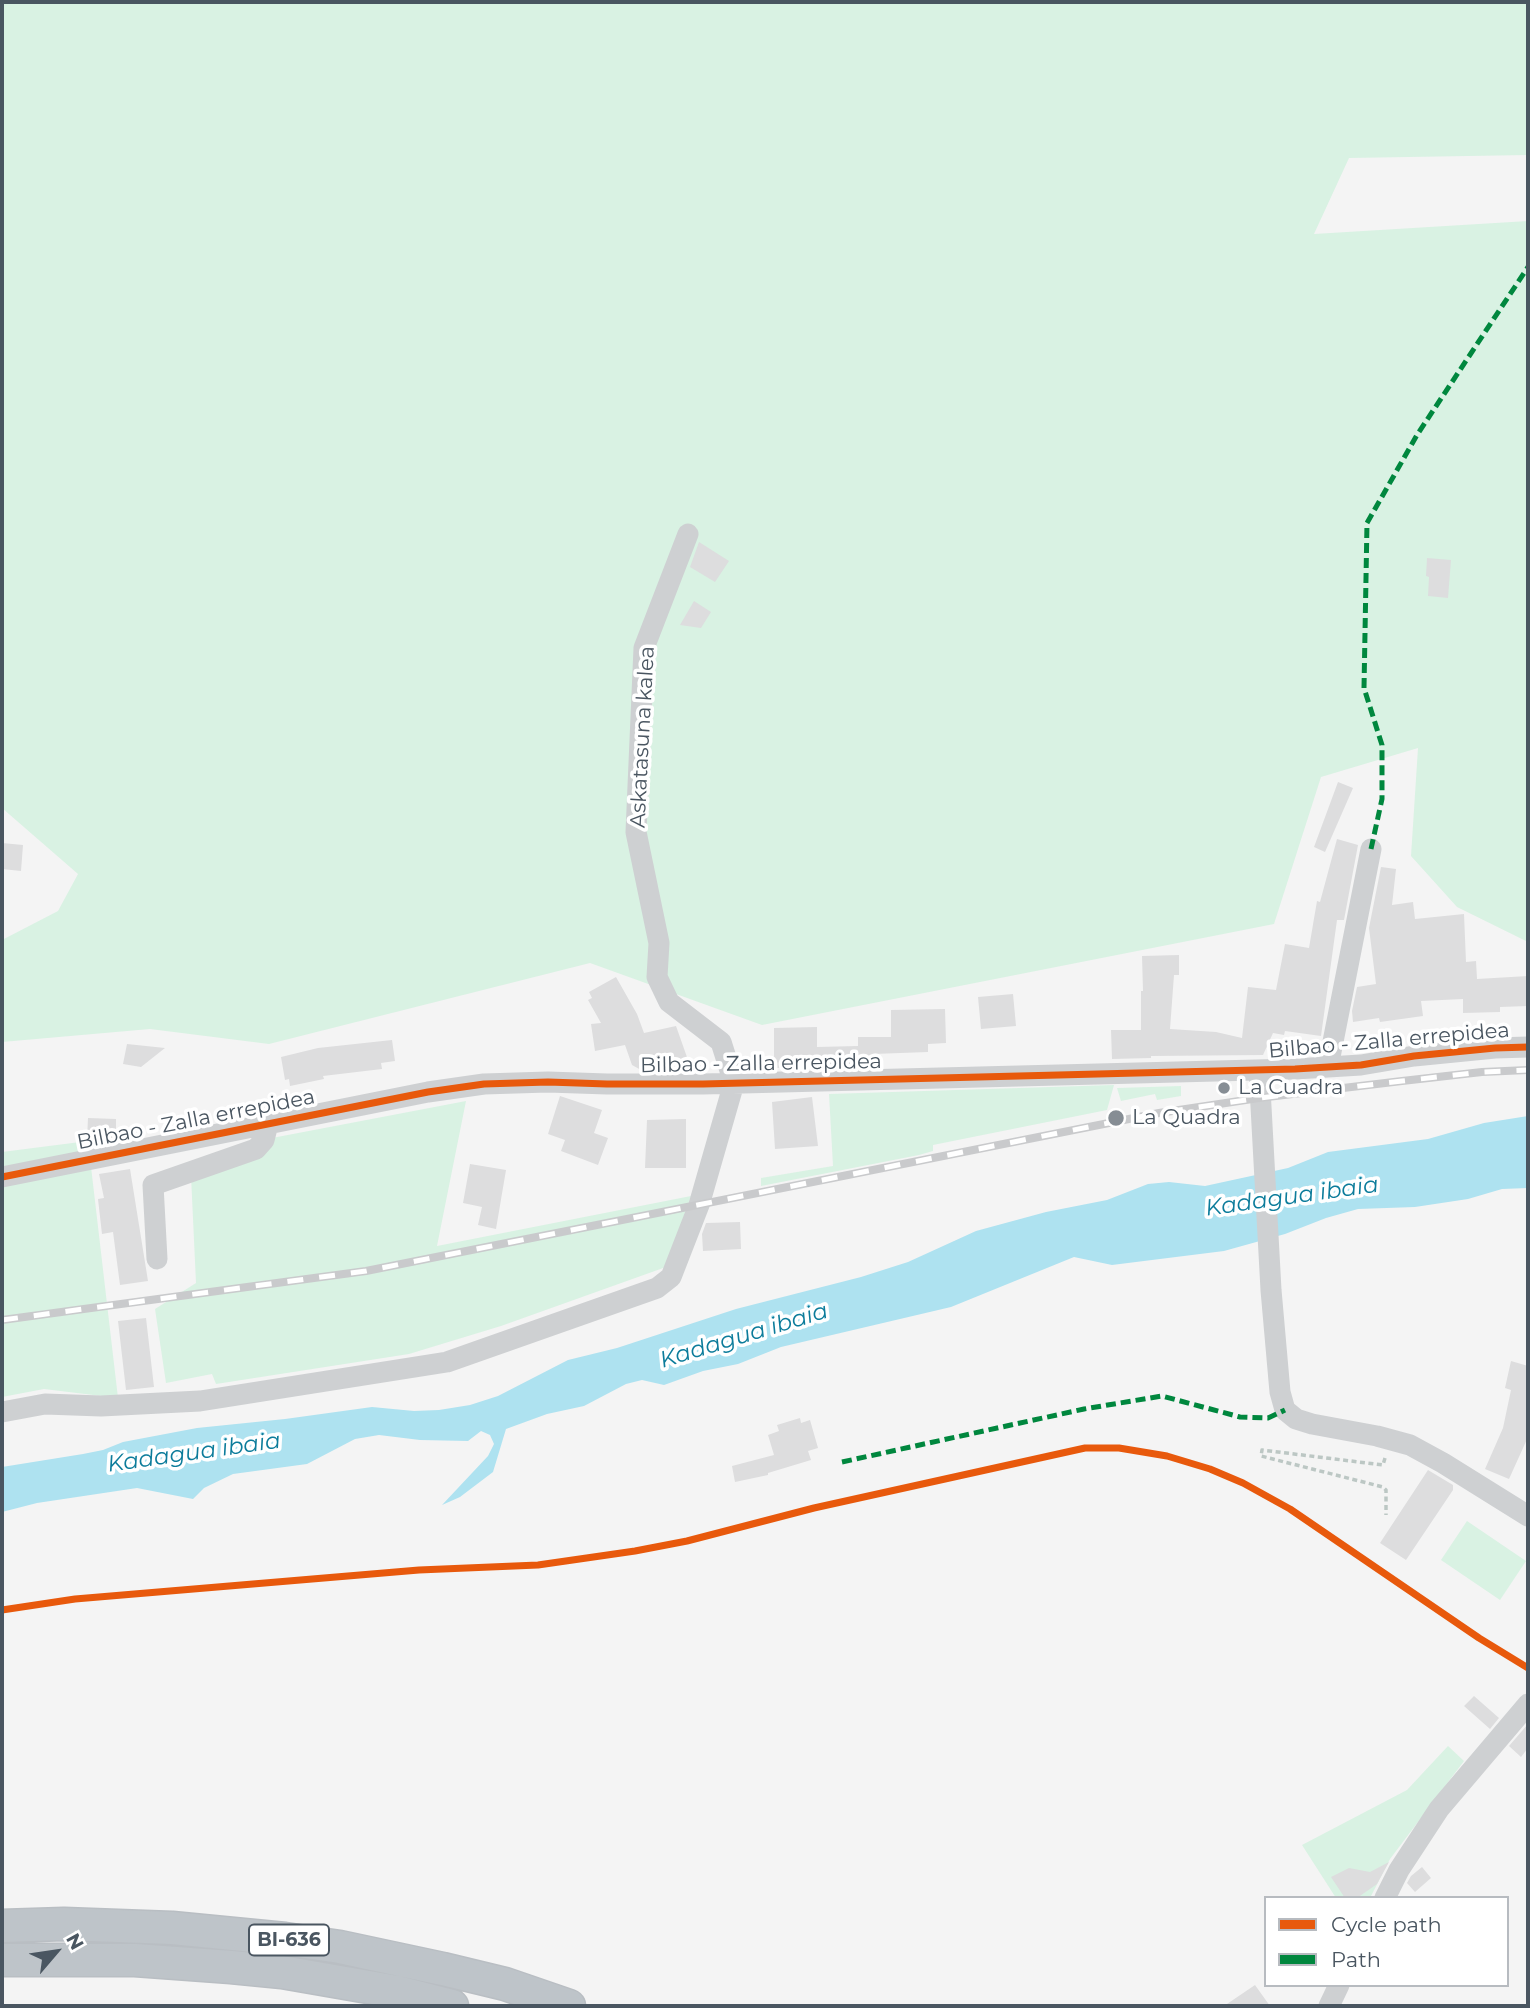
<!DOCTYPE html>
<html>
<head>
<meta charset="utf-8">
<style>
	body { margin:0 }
	#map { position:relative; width:1530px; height:2008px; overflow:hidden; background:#f4f4f4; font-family:Montserrat,sans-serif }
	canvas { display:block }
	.frame { position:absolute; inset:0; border:4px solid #4a5661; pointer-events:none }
	.legend { position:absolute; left:1264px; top:1896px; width:245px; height:91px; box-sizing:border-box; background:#fff; border:2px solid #b7bbc0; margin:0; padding:9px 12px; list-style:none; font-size:21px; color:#4a5661 }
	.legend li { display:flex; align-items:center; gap:14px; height:35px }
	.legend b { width:35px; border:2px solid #b7bbc0 }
	.north { position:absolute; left:21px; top:1917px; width:70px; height:70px; -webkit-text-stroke:5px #fff; paint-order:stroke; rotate:61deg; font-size:19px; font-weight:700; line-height:28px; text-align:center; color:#4a5661 }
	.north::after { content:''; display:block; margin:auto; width:24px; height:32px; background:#4a5661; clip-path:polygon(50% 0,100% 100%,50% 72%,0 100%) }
</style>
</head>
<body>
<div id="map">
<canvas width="1530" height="2008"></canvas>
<div class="frame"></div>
<ul class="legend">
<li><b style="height:9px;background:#e8590c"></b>Cycle path</li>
<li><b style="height:9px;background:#00873e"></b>Path</li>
</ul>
<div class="north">N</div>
</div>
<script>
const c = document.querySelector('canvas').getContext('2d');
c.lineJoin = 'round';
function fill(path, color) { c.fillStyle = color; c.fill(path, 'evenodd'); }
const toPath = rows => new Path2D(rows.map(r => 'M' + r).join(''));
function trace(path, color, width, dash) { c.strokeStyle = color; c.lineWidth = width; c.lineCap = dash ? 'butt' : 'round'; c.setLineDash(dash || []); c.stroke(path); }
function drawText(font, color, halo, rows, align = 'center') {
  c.font = font + ' Montserrat,sans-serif'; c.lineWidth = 7; c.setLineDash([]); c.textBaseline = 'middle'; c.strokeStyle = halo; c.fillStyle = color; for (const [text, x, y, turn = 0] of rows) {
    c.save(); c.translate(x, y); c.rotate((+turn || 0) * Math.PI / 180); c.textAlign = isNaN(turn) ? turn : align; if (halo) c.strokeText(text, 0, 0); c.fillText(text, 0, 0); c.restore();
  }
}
const green = toPath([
	[2,2,1528,2,1528,155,1349,158,1314,234,1528,221,1528,942,1457,907,1411,856,1418,748,1321,777,1274,924,762,1025,590,963,269,1044,150,1029,2,1042,2,940,58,911,78,874,2,808],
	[1114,1085,1107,1110,933,1145,933,1151,919,1155,761,1186,761,1178,833,1166,829,1094],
	[1181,1086,1181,1096,1157,1100,1155,1094,1121,1101,1117,1088],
	[466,1101,437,1246,691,1196,666,1267,501,1326,409,1354,216,1384,212,1374,166,1383,155,1309,196,1283,191,1176,272,1138],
	[88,1141,118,1398,44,1389,2,1397,2,1152],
	[1467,1521,1526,1561,1500,1600,1441,1560],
	[1448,1746,1464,1761,1390,1859,1370,1898,1336,1898,1302,1845,1407,1790]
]);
const water = toPath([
	[1528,1116,1528,1188,1502,1189,1468,1199,1415,1207,1358,1209,1326,1218,1285,1234,1224,1251,1112,1265,1074,1257,951,1307,781,1347,738,1364,703,1371,664,1385,642,1380,626,1384,584,1406,547,1414,506,1429,493,1472,460,1497,442,1505,488,1456,494,1444,490,1435,481,1431,468,1441,420,1440,379,1435,355,1439,307,1464,233,1474,204,1488,193,1499,137,1488,37,1503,2,1512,2,1467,83,1454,103,1450,123,1442,197,1428,285,1419,372,1407,414,1411,439,1410,470,1405,498,1396,568,1360,617,1348,736,1309,861,1277,908,1262,976,1231,1046,1212,1107,1200,1148,1184,1169,1182,1205,1186,1288,1168,1328,1152,1428,1139,1484,1123]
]);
const building = toPath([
	[699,542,729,561,715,582,690,567],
	[1427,558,1451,560,1448,598,1428,596,1429,577,1426,576],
	[694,601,711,612,701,628,680,625],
	[1338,782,1353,788,1325,852,1314,847],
	[1337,839,1358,845,1344,920,1337,920,1321,1036,1285,1031,1284,1035,1273,1033,1263,1055,1151,1056,1151,1058,1112,1059,1111,1030,1141,1030,1141,991,1143,991,1142,956,1179,955,1179,975,1174,975,1170,1029,1216,1032,1242,1038,1248,987,1276,990,1285,944,1309,948,1317,901,1320,902],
	[2,843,23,845,21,871,2,869],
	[1381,867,1396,869,1392,905,1413,902,1415,919,1464,914,1466,962,1476,961,1477,979,1528,976,1528,1006,1500,1007,1500,1012,1463,1013,1463,999,1421,1001,1423,1016,1380,1022,1379,1018,1353,1022,1352,1011,1357,987,1376,984,1369,928],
	[616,977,637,1014,644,1033,676,1026,688,1060,641,1070,632,1065,625,1045,595,1051,591,1024,601,1023,588,1000,592,998,589,992],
	[1013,994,1016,1026,981,1029,978,997],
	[945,1009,946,1043,928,1044,928,1052,873,1054,873,1067,817,1065,817,1067,774,1068,774,1028,817,1027,817,1047,858,1046,858,1037,891,1037,891,1010],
	[392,1040,395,1061,381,1063,382,1069,323,1076,324,1079,290,1086,289,1079,285,1080,281,1057,318,1048],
	[127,1044,165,1048,141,1067,123,1064],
	[560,1096,602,1110,594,1133,608,1138,598,1165,561,1151,565,1140,548,1134],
	[812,1097,818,1146,775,1149,772,1102],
	[88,1118,116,1119,116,1141,87,1140],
	[686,1119,686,1168,645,1168,647,1120],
	[470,1164,506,1170,496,1229,478,1225,482,1207,463,1203],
	[130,1169,148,1281,120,1285,113,1232,102,1234,98,1199,104,1198,99,1174],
	[740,1222,741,1249,703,1251,702,1234,706,1223],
	[146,1318,154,1387,126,1390,118,1321],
	[1511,1361,1528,1366,1528,1437,1509,1479,1485,1469,1503,1428,1511,1390,1505,1388],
	[800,1418,801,1423,810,1420,818,1448,808,1451,811,1460,768,1473,768,1475,735,1482,732,1466,774,1455,768,1435,779,1431,777,1425],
	[1428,1470,1453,1485,1453,1490,1406,1560,1380,1543],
	[1474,1696,1499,1718,1490,1729,1464,1706],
	[1528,1724,1528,1748,1521,1757,1509,1746],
	[1389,1862,1377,1884,1357,1898,1345,1898,1331,1877,1349,1868,1370,1872],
	[1422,1867,1431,1878,1415,1892,1407,1883,1411,1876],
	[1255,1985,1270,2006,1224,2006]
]);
const path = toPath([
	[1385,1458,1383,1465,1262,1450,1261,1456,1383,1487,1386,1490,1386,1515]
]);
const minor = toPath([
	[1328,1067,1371,849],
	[1259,1070,1271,1290,1280,1392,1285,1410,1296,1419,1312,1424,1377,1436,1410,1445,1443,1463,1528,1516],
	[2,1177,428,1092,484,1084,548,1082,607,1084,703,1084,1295,1069,1361,1065,1414,1056,1495,1048,1528,1047],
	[157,1259,153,1185,256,1149,264,1140,268,1124],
	[2,1412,45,1404,101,1406,200,1401,447,1362,657,1288,671,1277,699,1205,734,1083,721,1042,669,1002,657,977,659,943,636,832,644,648,688,534],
	[1385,1898,1399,1870,1439,1809,1528,1704],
	[1329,2006,1339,1985]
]);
const highway = toPath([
	[2,1926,64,1924,172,1928,285,1939,340,1947,443,1969,505,1984,569,2006],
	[2,1960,135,1960,231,1967,282,1972,397,1992,452,2006]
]);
const rail = toPath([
	[2,1320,366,1271,1159,1113,1259,1098,1402,1081,1482,1072,1528,1070]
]);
const quiet = toPath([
	[1371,849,1382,799,1382,745,1364,688,1367,523,1417,435,1528,267],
	[842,1462,1084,1409,1162,1396,1240,1417,1268,1418,1285,1410]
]);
const cycleway = toPath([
	[2,1177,428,1092,484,1084,548,1082,607,1084,703,1084,1295,1069,1361,1065,1414,1056,1495,1048,1528,1047],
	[2,1610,75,1599,419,1570,538,1565,635,1551,687,1541,814,1508,1085,1448,1119,1448,1167,1456,1210,1469,1243,1483,1290,1509,1479,1638,1528,1668]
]);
const markers = [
	[1224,1088,7,"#868d94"],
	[1116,1118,9,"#868d94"]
];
const shields = [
	[289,1940,80]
];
const shieldNames = [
	["BI-636",289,1940]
];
const streetNames = [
	["Askatasuna kalea",643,737,-87],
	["Bilbao - Zalla errepidea",1389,1041,-5],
	["Bilbao - Zalla errepidea",761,1064,-1],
	["Bilbao - Zalla errepidea",196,1120,-11]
];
const poiNames = [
	["La Cuadra",1238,1088],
	["La Quadra",1132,1118]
];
const waterNames = [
	["Kadagua ibaia",1292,1197,-8],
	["Kadagua ibaia",744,1336,-17],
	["Kadagua ibaia",194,1453,-8]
];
fill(green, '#d9f2e3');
fill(water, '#aee2f0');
fill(building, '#ddddde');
trace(highway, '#b9bec3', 35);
trace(path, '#bcc7c4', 3.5, [5, 3.5]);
trace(minor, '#ced0d2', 21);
trace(highway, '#bec4c9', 32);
trace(rail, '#c9cacc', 8);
trace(rail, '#fff', 5, [16]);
trace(quiet, '#00873e', 5, [10, 5]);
trace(cycleway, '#e8590c', 7);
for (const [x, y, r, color] of markers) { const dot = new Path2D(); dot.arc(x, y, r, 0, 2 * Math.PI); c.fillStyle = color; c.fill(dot); trace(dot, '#fff', 2.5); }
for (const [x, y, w] of shields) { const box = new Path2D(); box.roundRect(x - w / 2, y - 15.5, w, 31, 5); c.fillStyle = '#fff'; c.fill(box); trace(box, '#4a5661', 2); }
drawText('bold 19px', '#4a5661', null, shieldNames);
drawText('21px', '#4a5661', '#fff', streetNames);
drawText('21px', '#4a5661', '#fff', poiNames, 'left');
drawText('italic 23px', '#0c7c9b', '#fff', waterNames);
</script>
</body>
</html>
